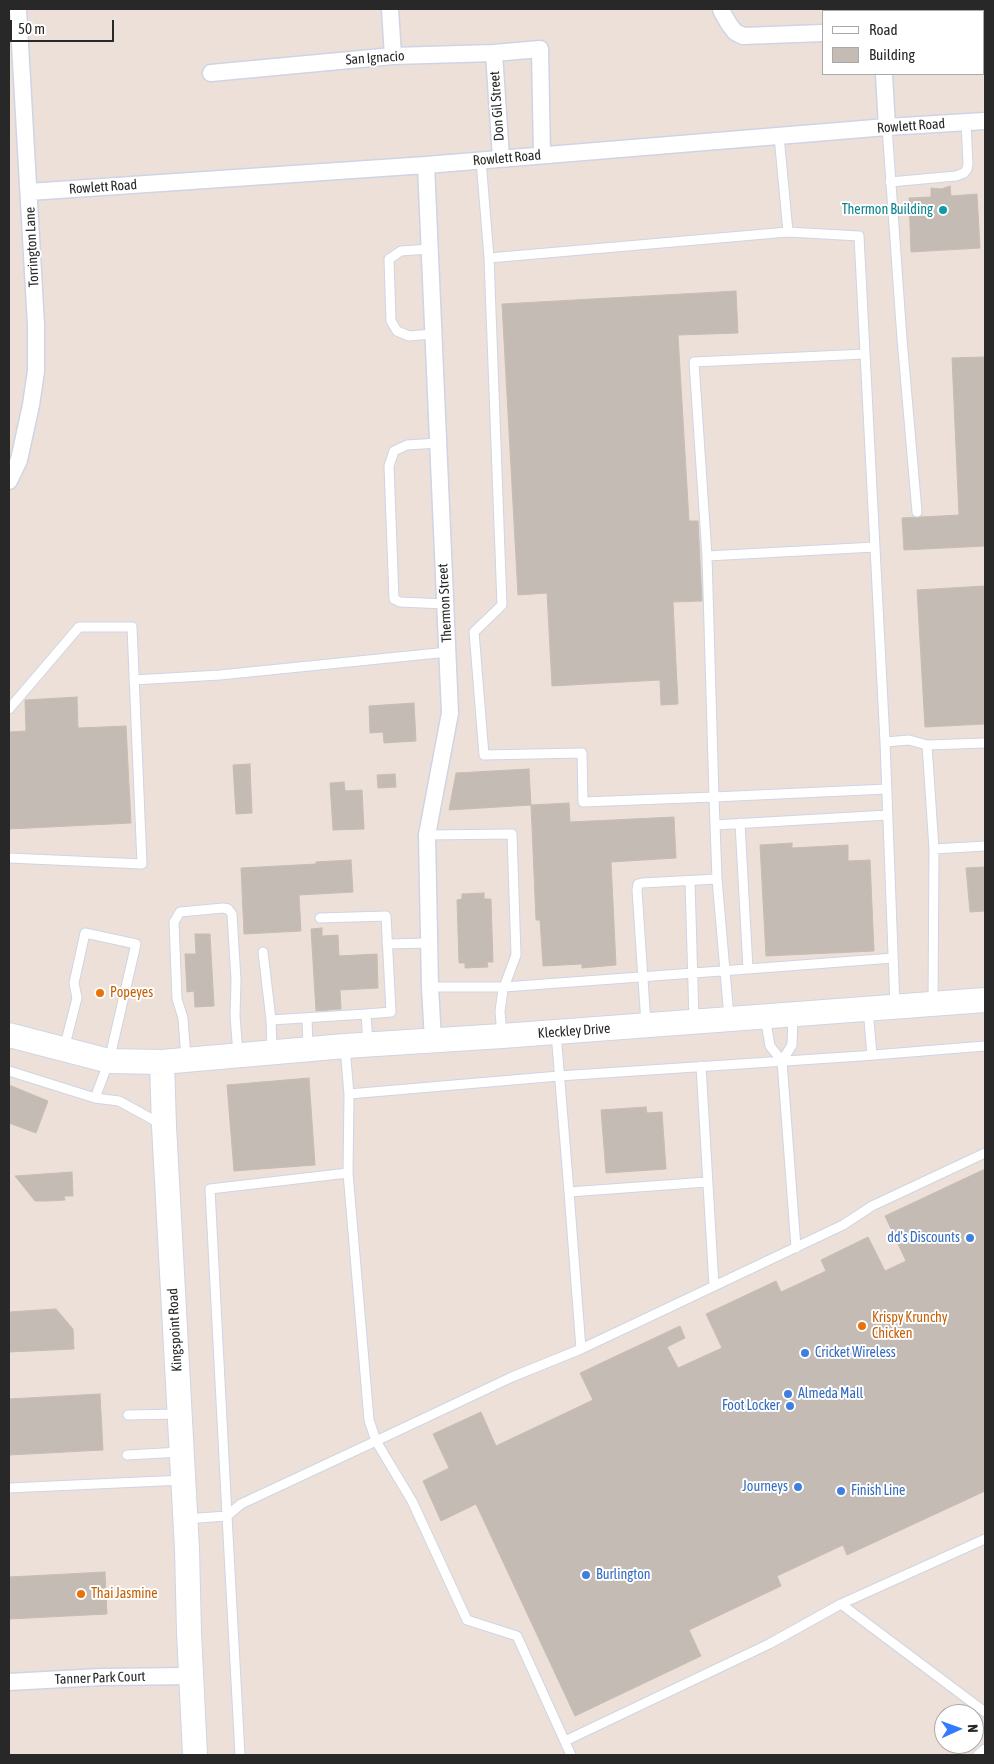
<!DOCTYPE html>
<html>
<head>
<meta charset="utf-8">
<style>
	body { margin:0 }
	#map { position:relative; width:994px; height:1764px; overflow:hidden; background:#ede0d8; font-family:"Asap Condensed",sans-serif }
	canvas { display:block }
	.frame { position:absolute; inset:0; border:10px solid #282828; pointer-events:none }
	.legend { position:absolute; left:822px; top:10px; width:162px; height:65px; box-sizing:border-box; background:#fff; border:1px solid #a9a9a9; margin:0; padding:6px 9px; list-style:none; font-size:15px; color:#282828 }
	.legend li { display:flex; align-items:center; gap:10px; height:25px }
	.legend b { width:25px; border:1px solid #a9a9a9 }
	.north { position:absolute; left:934px; top:1704px; width:50px; height:50px; box-sizing:border-box; background:#fff; border:1px solid #a9a9a9; border-radius:50%; rotate:88deg; font-size:14px; font-weight:700; line-height:20px; text-align:center; color:#282828 }
	.north::after { content:''; display:block; margin:auto; width:18px; height:22px; background:#337aff; clip-path:polygon(50% 0,100% 100%,50% 72%,0 100%) }
	.scale { position:absolute; left:10px; top:20px; width:104px; height:22px; box-sizing:border-box; border:2px solid #282828; border-top:0; padding-left:6px; font-size:15px; line-height:18px; white-space:nowrap; color:#282828; -webkit-text-stroke:4px #fff; paint-order:stroke }
</style>
</head>
<body>
<div id="map">
<canvas width="994" height="1764"></canvas>
<div class="frame"></div>
<ul class="legend">
<li><b style="height:6px;background:#fff"></b>Road</li>
<li><b style="height:14px;background:#c4bcb4"></b>Building</li>
</ul>
<div class="north">N</div>
<div class="scale">50 m</div>
</div>
<script>
const c = document.querySelector('canvas').getContext('2d');
c.lineJoin = 'round';
function fill(path, color) { c.fillStyle = color; c.fill(path, 'evenodd'); }
const toPath = rows => new Path2D(rows.map(r => 'M' + r).join(''));
function trace(path, color, width, dash) { c.strokeStyle = color; c.lineWidth = width; c.lineCap = dash ? 'butt' : 'round'; c.setLineDash(dash || []); c.stroke(path); }
function drawText(font, color, halo, rows, align = 'center') {
  c.font = font + ' "Asap Condensed",sans-serif'; c.lineWidth = 4; c.setLineDash([]); c.textBaseline = 'middle'; c.strokeStyle = halo; c.fillStyle = color; for (const [text, x, y, turn = 0] of rows) {
    c.save(); c.translate(x, y); c.rotate((+turn || 0) * Math.PI / 180); c.textAlign = isNaN(turn) ? turn : align; if (halo) c.strokeText(text, 0, 0); c.fillText(text, 0, 0); c.restore();
  }
}
const building = toPath([
	[950,186,951,196,977,194,980,248,911,252,909,198,931,197,931,188,941,189,950,186],
	[736,291,738,333,678,335,689,521,698,521,702,601,673,602,678,704,661,705,660,680,552,686,547,593,518,595,502,304,736,291],
	[984,357,985,546,904,550,902,518,959,515,952,358,984,357],
	[985,586,985,724,925,727,917,590,985,586],
	[77,697,78,728,126,726,131,823,9,829,9,732,26,731,25,700,77,697],
	[414,703,416,741,384,743,383,732,370,733,369,706,414,703],
	[250,764,252,813,236,814,233,765,250,764],
	[529,769,531,805,449,810,456,773,529,769],
	[395,774,396,787,378,788,377,775,395,774],
	[344,782,345,791,362,790,364,829,333,830,330,783,344,782],
	[569,803,570,822,674,817,676,858,611,862,616,965,582,968,582,964,543,966,540,920,536,920,531,805,569,803],
	[792,843,792,848,848,845,848,861,870,860,874,951,766,956,760,845,792,843],
	[351,860,353,892,299,895,301,931,244,934,241,868,316,864,316,862,351,860],
	[985,867,985,911,970,912,966,868,985,867],
	[484,893,484,899,491,899,493,962,487,962,488,967,465,968,465,963,459,963,457,900,462,899,462,894,484,893],
	[322,928,322,936,338,935,339,956,377,954,378,988,340,990,341,1009,316,1011,311,929,322,928],
	[195,934,210,934,214,1006,195,1007,194,991,187,992,185,954,196,954,195,934],
	[309,1078,315,1165,234,1171,227,1085,309,1078],
	[9,1085,48,1101,36,1133,9,1123,9,1085],
	[646,1107,647,1113,662,1112,666,1169,606,1173,601,1110,646,1107],
	[985,1169,985,1491,847,1555,843,1545,777,1576,781,1586,689,1630,701,1656,575,1716,476,1504,441,1521,423,1481,449,1468,433,1434,481,1412,496,1446,593,1400,580,1373,680,1326,685,1338,667,1347,678,1368,722,1348,706,1314,776,1281,781,1292,826,1271,821,1260,868,1237,885,1271,906,1261,885,1216,985,1169],
	[72,1172,73,1196,64,1196,65,1200,48,1201,35,1201,15,1176,72,1172],
	[56,1309,73,1329,74,1349,9,1352,9,1312,56,1309],
	[100,1394,103,1450,9,1455,9,1399,100,1394],
	[105,1572,107,1614,9,1619,9,1577,105,1572]
]);
const lane = toPath([
	[887,127,902,339,917,512],
	[779,136,788,232],
	[481,160,489,258,502,605,474,632,484,755,582,753,583,802,714,797,717,879,729,1017],
	[890,182,956,176,964,173,967,169,968,164,966,122],
	[430,249,401,251,389,259,391,321,397,331,409,336,433,334],
	[489,258,788,232,859,236,885,742,895,1006],
	[438,443,407,445,394,451,389,466,394,599,400,602,445,604],
	[875,547,707,556,714,797,887,789],
	[707,556,694,362,865,354],
	[134,680,220,675,448,652],
	[9,709,79,627,132,627,142,864,9,858],
	[885,742,909,740,927,745,985,743],
	[927,745,934,849,933,1004],
	[740,823,748,969,893,958],
	[715,825,888,815],
	[427,835,512,834,516,955,503,990,500,1011,502,1036],
	[934,849,985,846],
	[690,881,694,1020],
	[320,918,386,916,391,1012,366,1014,368,1044],
	[387,944,429,943],
	[263,952,271,1020,366,1014],
	[430,987,504,987,748,969],
	[868,1009,872,1055],
	[793,1016,792,1045,782,1061,796,1248],
	[765,1017,770,1046,782,1061],
	[307,1018,308,1048],
	[271,1020,272,1051],
	[646,1024,637,890,638,884,642,883,717,879],
	[556,1033,569,1192,707,1182],
	[64,1049,77,998,74,983,85,933,136,944,109,1061,95,1098],
	[186,1059,183,1018,177,999,174,922,180,912,223,908,228,909,232,914,236,980,235,1016,238,1054],
	[701,1066,714,1286],
	[9,1071,95,1098,119,1101,161,1124],
	[349,1094,559,1076,861,1056,985,1046],
	[569,1192,581,1349],
	[128,1415,179,1414],
	[127,1455,181,1452],
	[9,1488,183,1480],
	[185,1519,227,1516,210,1189,348,1173],
	[841,1604,985,1712],
	[565,1741,769,1644,841,1604,985,1539],
	[240,1755,227,1516,241,1504,376,1441,369,1420,348,1173,349,1094,345,1048],
	[571,1755,517,1636,467,1620,412,1501,376,1441,512,1377,581,1349,651,1316,843,1225,872,1206,985,1153],
	[978,1755,985,1749]
]);
const street = toPath([
	[390,9,393,56],
	[721,9,722,12,729,24,735,32,743,36,823,33],
	[983,24,985,24],
	[494,53,501,158],
	[211,73,393,56,494,53,540,49,542,155],
	[884,74,887,127],
	[426,165,450,713,427,835,430,987,433,1040],
	[29,192,426,165,887,127,985,121],
	[9,481,19,460,31,405,36,371,36,325,18,9],
	[9,1682,101,1677,191,1676]
]);
const secondary = toPath([
	[9,1035,109,1061,162,1062,345,1046,502,1036,985,1000],
	[162,1062,164,1126,187,1549,189,1632,195,1755]
]);
const markers = [
	[943,210,5,"#0f9aa8"],
	[100,993,5,"#e8710a"],
	[970,1238,5,"#3f7fe0"],
	[862,1326,5,"#e8710a"],
	[805,1353,5,"#3f7fe0"],
	[788,1394,5,"#3f7fe0"],
	[790,1406,5,"#3f7fe0"],
	[798,1487,5,"#3f7fe0"],
	[841,1491,5,"#3f7fe0"],
	[586,1575,5,"#3f7fe0"],
	[81,1594,5,"#e8710a"]
];
const streetNames = [
	["San Ignacio",375,58,-4],
	["Don Gil Street",497,106,-94],
	["Rowlett Road",911,126,-4],
	["Rowlett Road",507,158,-5],
	["Rowlett Road",103,187,-4],
	["Torrington Lane",32,247,-93],
	["Thermon Street",445,603,-93],
	["Kleckley Drive",574,1031,-4],
	["Kingspoint Road",175,1330,-93],
	["Tanner Park Court",100,1678,-2]
];
const cultureNames = [
	["Thermon Building",933,210]
];
const foodNames = [
	["Popeyes",110,993],
	["Krispy Krunchy",872,1318],
	["Chicken",872,1334],
	["Thai Jasmine",91,1594]
];
const shopNames = [
	["dd's Discounts",960,1238,"right"],
	["Cricket Wireless",815,1353],
	["Almeda Mall",798,1394],
	["Foot Locker",780,1406,"right"],
	["Journeys",788,1487,"right"],
	["Finish Line",851,1491],
	["Burlington",596,1575]
];
fill(building, '#c4bcb4');
trace(building, '#c8bcb2', 1);
trace(lane, '#cdd5e4', 11);
trace(street, '#cdd5e4', 19);
trace(secondary, '#cdd5e4', 26);
trace(lane, '#fff', 9);
trace(street, '#fff', 16);
trace(secondary, '#fff', 24);
for (const [x, y, r, color] of markers) { const dot = new Path2D(); dot.arc(x, y, r, 0, 2 * Math.PI); c.fillStyle = color; c.fill(dot); trace(dot, '#fff', 2); }
drawText('14px', '#282828', '#fff', streetNames);
drawText('14px', '#0d838f', '#fff', cultureNames, 'right');
drawText('14px', '#c56008', '#fff', foodNames, 'left');
drawText('14px', '#366cbe', '#fff', shopNames, 'left');
</script>
</body>
</html>
